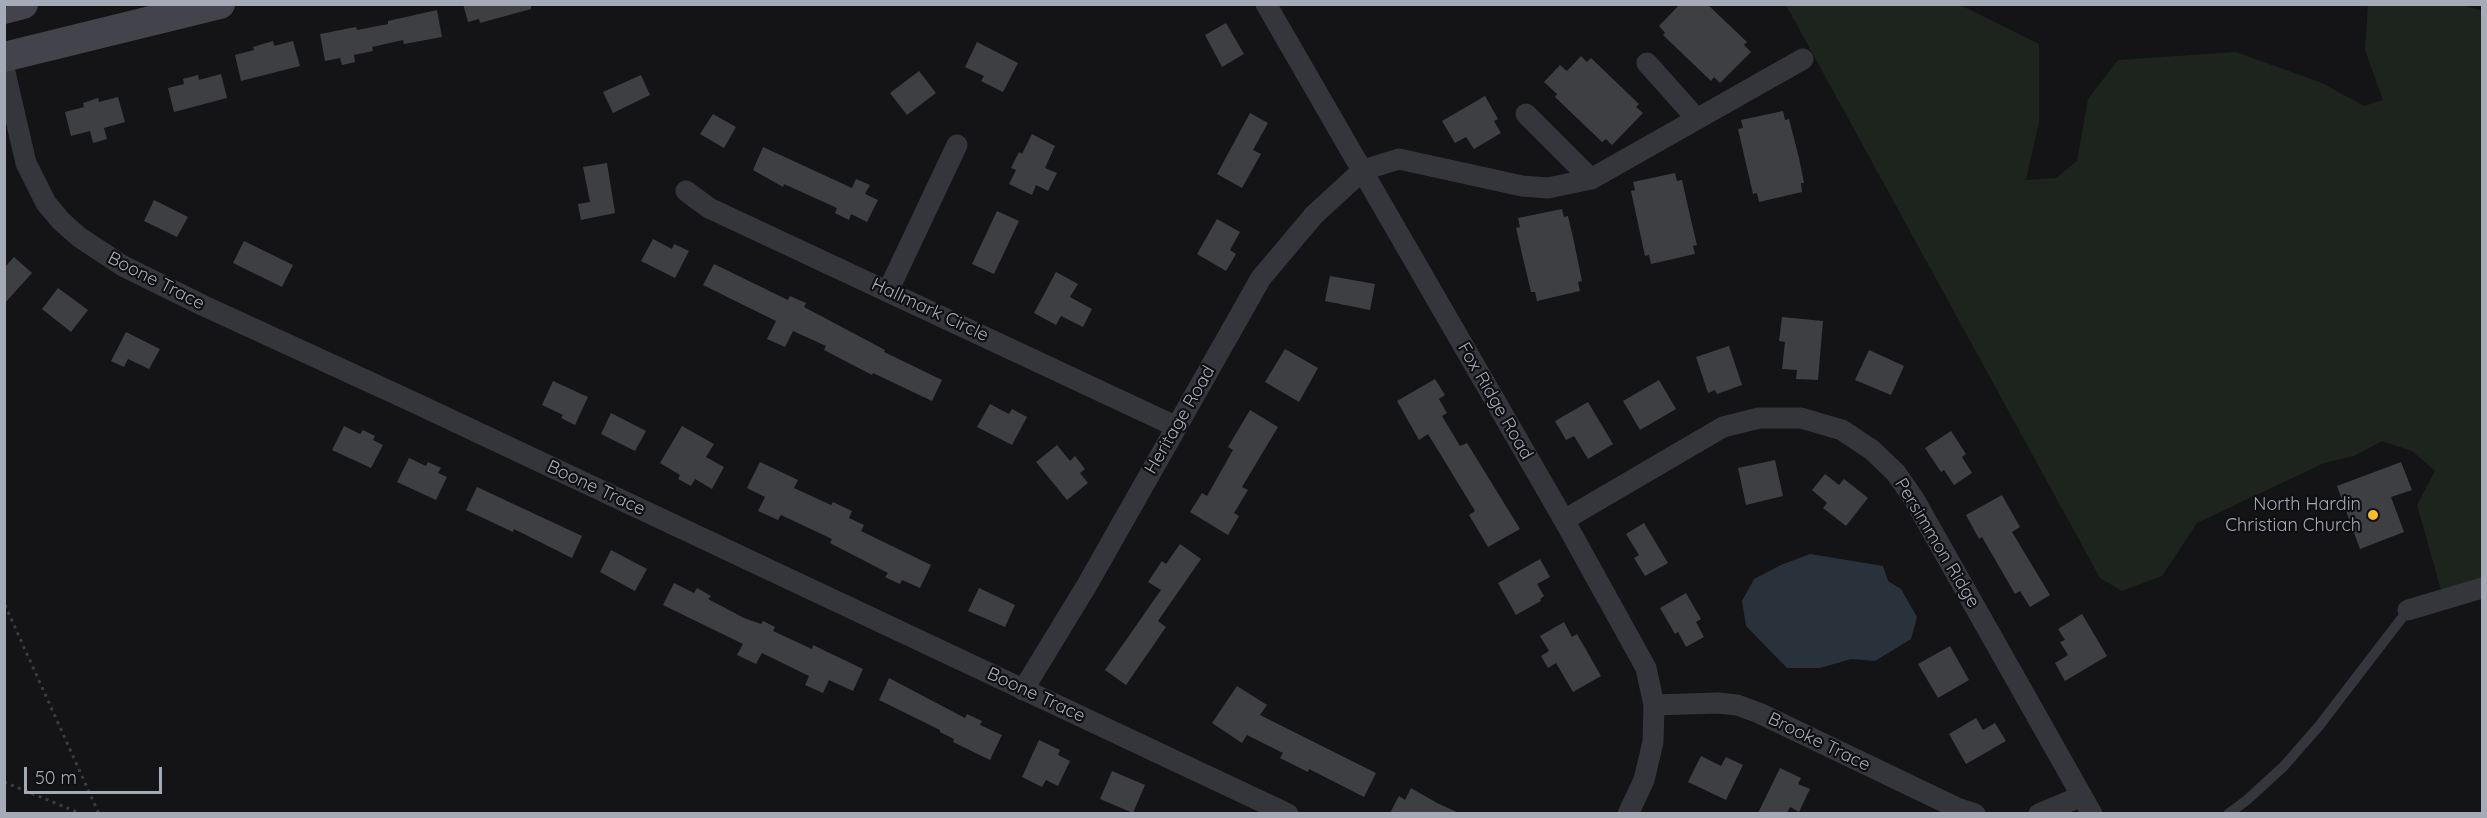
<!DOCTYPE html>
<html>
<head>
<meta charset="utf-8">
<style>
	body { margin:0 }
	#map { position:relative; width:2487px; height:818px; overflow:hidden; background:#141416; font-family:Quicksand,sans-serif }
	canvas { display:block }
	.frame { position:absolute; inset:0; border:6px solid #a5aab7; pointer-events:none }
	.scale { position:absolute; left:24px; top:767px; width:138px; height:27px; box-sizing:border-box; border:3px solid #a5aab7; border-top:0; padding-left:8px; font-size:18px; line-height:21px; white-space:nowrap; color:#a5aab7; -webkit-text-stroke:4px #0f0f11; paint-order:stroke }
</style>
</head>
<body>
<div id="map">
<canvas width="2487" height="818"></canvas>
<div class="frame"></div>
<div class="scale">50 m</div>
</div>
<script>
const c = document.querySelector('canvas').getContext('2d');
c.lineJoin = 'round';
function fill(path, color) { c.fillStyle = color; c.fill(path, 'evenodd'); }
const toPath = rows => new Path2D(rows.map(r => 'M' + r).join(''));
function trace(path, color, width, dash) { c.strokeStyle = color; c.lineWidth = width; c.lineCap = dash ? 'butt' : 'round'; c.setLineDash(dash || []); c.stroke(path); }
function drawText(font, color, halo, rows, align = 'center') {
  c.font = font + ' Quicksand,sans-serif'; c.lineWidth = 4.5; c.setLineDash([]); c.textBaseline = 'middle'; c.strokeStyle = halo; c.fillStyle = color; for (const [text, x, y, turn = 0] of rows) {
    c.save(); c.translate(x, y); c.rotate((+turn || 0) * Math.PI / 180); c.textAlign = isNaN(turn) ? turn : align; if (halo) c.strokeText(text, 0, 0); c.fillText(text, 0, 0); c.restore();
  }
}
const green = toPath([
	[1786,5,1960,5,2039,44,2039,122,2026,180,2056,178,2077,161,2088,99,2118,60,2236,52,2322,83,2364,106,2383,100,2365,50,2368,5,2462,5,2482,11,2482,579,2441,590,2417,505,2435,471,2412,451,2382,441,2354,456,2324,463,2197,523,2162,576,2122,591,2100,578]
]);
const water = toPath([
	[1810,554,1883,566,1888,581,1901,589,1917,617,1911,639,1875,661,1851,659,1820,668,1787,668,1746,626,1742,601,1754,579,1781,565]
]);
const building = toPath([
	[463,4,531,4,531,9,480,23,479,19,468,22],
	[1680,4,1707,4,1747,42,1744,45,1751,52,1720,83,1714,77,1711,81,1663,35,1665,33,1659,26],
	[437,10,442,37,404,44,403,40,372,47,373,51,354,55,355,62,342,65,340,58,325,61,320,34,356,27,357,30,388,24,388,21],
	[1226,23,1244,54,1222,67,1205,35],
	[273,41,274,46,293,41,300,66,241,81,235,55,254,50,253,47],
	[977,42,1018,63,1003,92,981,81,984,76,965,67],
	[1581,56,1587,62,1591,58,1639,104,1636,107,1643,113,1612,145,1606,139,1602,142,1555,97,1557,94,1544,82,1560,65,1567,71],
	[919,71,936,93,907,115,890,93],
	[221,74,227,98,174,112,168,88,184,84,183,79,198,75,199,80],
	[641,75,650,95,613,113,603,92],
	[1485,96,1498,119,1494,121,1501,133,1474,149,1466,137,1455,143,1442,121],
	[118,97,125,122,104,128,107,139,93,143,90,131,71,136,65,112,84,107,83,103,98,98,99,102],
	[1783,111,1785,120,1789,119,1799,158,1804,183,1801,183,1802,192,1759,202,1757,193,1753,194,1738,129,1743,128,1741,120],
	[1250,113,1268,123,1253,150,1261,154,1242,188,1217,174],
	[713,114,736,127,724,148,700,134],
	[1032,134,1055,146,1045,168,1057,173,1048,191,1036,185,1032,195,1009,184,1016,170,1011,168,1019,152,1022,154],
	[763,147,852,188,856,179,870,185,865,194,878,200,867,222,851,214,849,220,835,213,837,208,795,189,784,184,783,187,753,170],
	[607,163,615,213,581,220,578,204,590,202,583,167],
	[1675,173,1677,181,1682,180,1691,220,1697,245,1693,246,1695,254,1651,264,1649,255,1645,256,1631,191,1635,190,1633,182],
	[154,200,188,217,177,237,144,221],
	[1562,209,1564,217,1568,216,1574,242,1582,281,1578,282,1580,291,1537,301,1535,292,1531,292,1522,254,1516,228,1520,227,1518,218],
	[997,211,1019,221,994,274,972,264],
	[1217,219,1240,232,1230,250,1236,254,1226,271,1197,254],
	[653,239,672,249,674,244,689,251,675,278,641,261],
	[244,241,293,265,282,287,233,263],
	[14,257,32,273,4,304,4,268],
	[714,264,788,300,790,296,806,303,804,307,885,350,884,352,942,380,932,401,873,373,872,375,824,350,826,346,793,331,785,347,767,339,776,321,703,285],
	[1056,272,1078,284,1070,297,1092,309,1083,327,1061,316,1056,325,1034,313],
	[1330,276,1375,284,1370,310,1325,301],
	[58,288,88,310,71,332,42,309],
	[1782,317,1823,321,1818,380,1796,379,1797,370,1782,369,1785,342,1779,341],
	[126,332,160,349,149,369,128,359,124,367,111,361],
	[1729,346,1742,385,1717,394,1715,390,1708,393,1696,357],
	[1285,349,1318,368,1299,402,1265,382],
	[1869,350,1904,366,1891,395,1855,380],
	[1435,379,1445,395,1439,399,1447,413,1442,416,1460,446,1467,443,1520,529,1488,547,1469,515,1475,511,1428,434,1419,440,1397,401],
	[1659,380,1676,409,1640,430,1623,401],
	[553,381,588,397,575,425,561,418,563,415,542,405],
	[1588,402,1613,444,1588,459,1574,436,1566,440,1555,421],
	[990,404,1009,414,1012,409,1027,417,1012,445,977,427],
	[1250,410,1278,427,1242,487,1248,490,1234,513,1239,516,1228,535,1190,512,1202,493,1207,496,1233,450,1228,447],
	[611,413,646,431,635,451,601,434],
	[344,426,360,434,363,430,375,436,373,440,383,445,371,468,332,450],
	[682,426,714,444,706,457,724,467,712,489,695,479,691,486,678,479,680,475,660,463],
	[1951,431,1966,454,1962,457,1972,473,1954,485,1944,470,1941,472,1925,448],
	[1057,445,1070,461,1075,456,1085,469,1080,473,1088,483,1067,500,1036,462],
	[409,458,426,466,428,462,441,468,438,473,447,477,436,500,397,482],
	[1775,460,1783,496,1746,505,1738,468],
	[760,462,798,480,794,488,831,505,833,502,852,511,849,518,864,525,861,531,931,565,920,588,902,580,900,584,885,577,888,573,830,543,832,539,781,515,778,520,758,511,765,497,747,488],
	[2401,462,2412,490,2391,497,2404,532,2360,549,2337,486],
	[1825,474,1839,485,1844,479,1868,498,1846,526,1823,508,1827,503,1812,490],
	[477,487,582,536,572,558,514,529,513,532,466,510],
	[2002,495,2020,527,2012,532,2050,595,2030,607,2020,591,2015,594,1982,537,1979,539,1966,515],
	[1644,523,1668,563,1645,576,1634,558,1639,555,1626,534],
	[1180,544,1201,559,1158,621,1166,627,1126,685,1105,670,1161,590,1148,582,1162,561,1166,564],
	[611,550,647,569,635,591,600,572],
	[1540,559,1550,577,1537,584,1544,596,1540,599,1541,601,1516,615,1498,583],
	[674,583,694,593,697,588,711,596,708,599,744,618,761,624,763,621,775,627,773,631,812,649,813,645,863,669,853,691,829,680,823,693,805,685,809,676,762,653,756,664,737,655,743,644,663,605],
	[979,588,1015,605,1005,627,968,611],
	[1686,593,1701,619,1696,622,1704,637,1686,647,1678,632,1675,634,1660,608],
	[2082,614,2107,656,2065,681,2055,663,2068,655,2060,642,2065,640,2058,629],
	[1564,622,1572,637,1577,634,1601,676,1573,692,1556,663,1548,668,1541,656,1549,651,1540,636],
	[1950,646,1969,680,1938,698,1918,664],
	[889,678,965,718,967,714,982,721,980,725,1002,735,990,760,953,742,954,739,940,732,940,730,879,700],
	[1237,686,1267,705,1260,715,1376,773,1364,797,1309,769,1308,772,1280,758,1283,753,1247,735,1242,743,1212,723],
	[1976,718,1983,730,1995,723,2006,741,1966,764,1949,734],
	[1039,740,1060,750,1058,755,1070,761,1058,786,1046,780,1042,787,1022,777],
	[1701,756,1721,766,1726,757,1743,765,1726,800,1688,782],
	[1780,768,1801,778,1798,784,1810,789,1799,812,1790,807,1787,813,1758,813],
	[1112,771,1145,785,1133,813,1100,799],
	[1411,788,1437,803,1459,813,1390,813,1399,796,1405,800]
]);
const path = toPath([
	[5,605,99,814],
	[4,782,82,814]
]);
const lane = toPath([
	[2228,814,2247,800,2284,766,2319,726,2408,610]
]);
const street = toPath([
	[1266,4,1564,520,1646,668,1654,705,1653,742,1644,780,1628,814],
	[1647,63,1697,119],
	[4,68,26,163,46,203,61,221,79,237,123,266,202,305,411,401,1288,814],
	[1526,114,1591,179],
	[686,191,709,208,1177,427],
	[888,291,957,145],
	[1564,520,1723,427,1759,418,1801,418,1842,430,1872,450,1896,473,1914,499,2092,814],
	[2408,610,2482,588],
	[1023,690,1087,585,1261,278,1314,215,1363,170,1399,159,1522,186,1548,188,1591,179,1803,59],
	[1654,705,1718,703,1737,705,1759,713,1957,808,1975,814],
	[2039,814,2082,796]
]);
const secondary = toPath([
	[4,9,23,4],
	[4,57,220,4]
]);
const markers = [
	[2373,515,6,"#fbbd26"]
];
const streetNames = [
	["Boone Trace",156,281,27],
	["Hallmark Circle",930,310,25],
	["Fox Ridge Road",1495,401,60],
	["Heritage Road",1180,420,-60],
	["Boone Trace",596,488,25],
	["Persimmon Ridge",1937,543,59],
	["Boone Trace",1036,695,25],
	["Brooke Trace",1819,742,26]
];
const poiNames = [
	["North Hardin",2361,505],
	["Christian Church",2361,526]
];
fill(green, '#1c241d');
fill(water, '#29323a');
fill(building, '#3e3f43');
trace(path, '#3b3c42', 3, [3, 4.5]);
trace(lane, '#35363b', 10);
trace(street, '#35363b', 21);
trace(secondary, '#43444b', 30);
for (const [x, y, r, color] of markers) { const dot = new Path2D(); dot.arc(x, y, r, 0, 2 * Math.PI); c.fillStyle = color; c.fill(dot); trace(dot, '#0f0f11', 2); }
drawText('18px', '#a5aab7', '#0f0f11', streetNames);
drawText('18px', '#a5aab7', '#0f0f11', poiNames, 'right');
</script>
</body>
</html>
